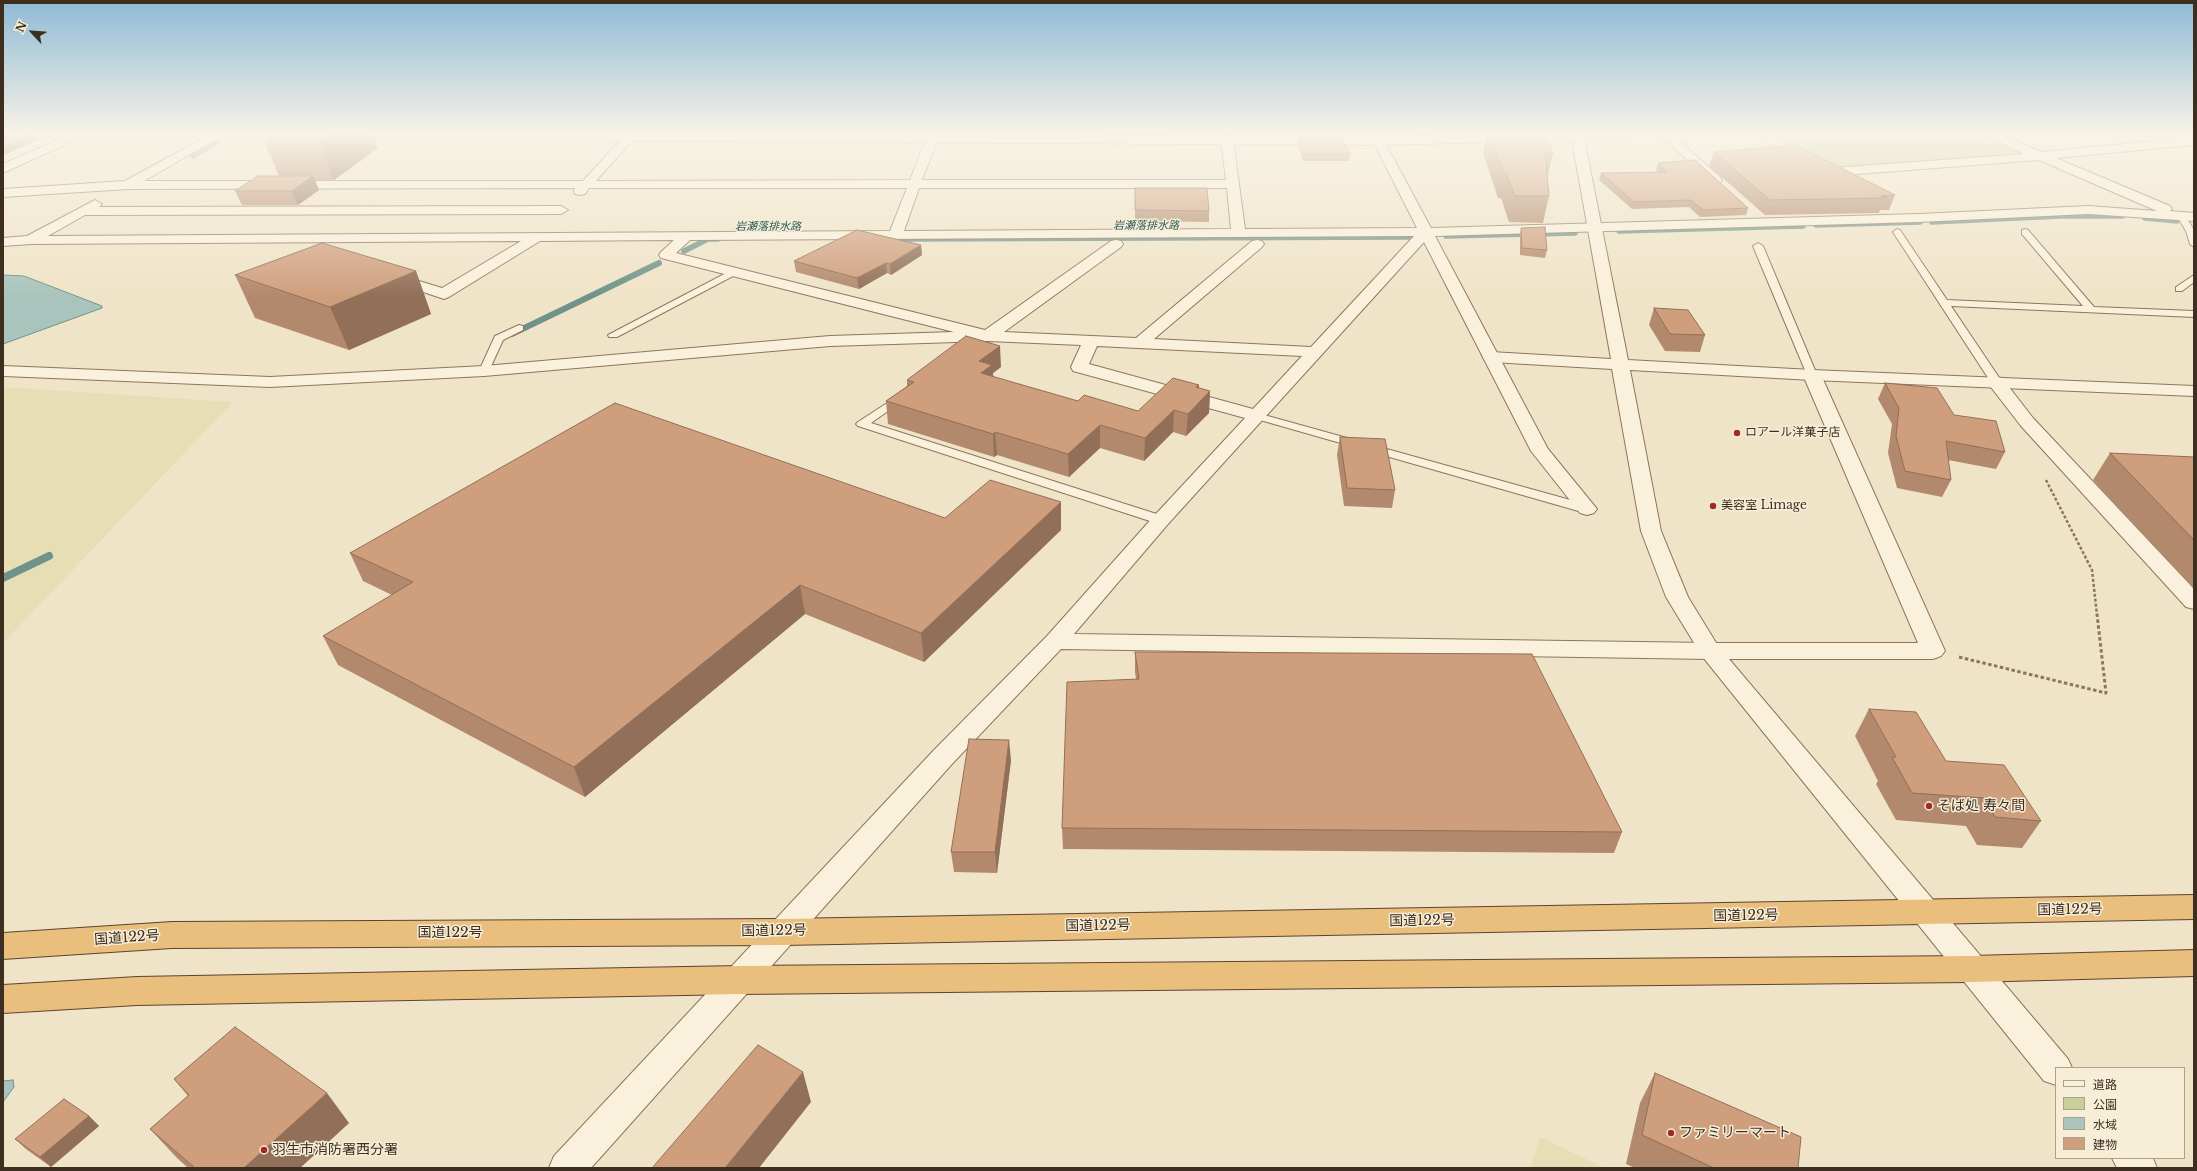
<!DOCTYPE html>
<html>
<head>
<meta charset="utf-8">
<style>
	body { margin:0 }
	#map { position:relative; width:2197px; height:1171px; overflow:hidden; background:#f0e4c8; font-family:"Libre Baskerville","Noto Sans JP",serif }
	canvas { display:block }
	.frame { position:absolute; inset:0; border:4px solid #3d2e20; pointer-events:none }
	.legend { position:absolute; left:2055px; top:1067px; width:130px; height:92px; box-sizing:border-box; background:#f7eed8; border:1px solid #ada18e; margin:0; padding:5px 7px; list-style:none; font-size:12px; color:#3d2e20 }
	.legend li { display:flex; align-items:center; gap:8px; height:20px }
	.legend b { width:20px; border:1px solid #ada18e }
	.north { position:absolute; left:12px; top:12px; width:40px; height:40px; -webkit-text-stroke:3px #f7eed8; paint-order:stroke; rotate:296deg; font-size:11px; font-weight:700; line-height:16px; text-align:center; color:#3d2e20 }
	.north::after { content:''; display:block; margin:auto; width:14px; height:18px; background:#3d2e20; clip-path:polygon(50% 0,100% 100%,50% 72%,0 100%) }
</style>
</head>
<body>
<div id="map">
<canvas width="2197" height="1171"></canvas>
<div class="frame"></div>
<ul class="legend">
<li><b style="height:5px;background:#faf1dc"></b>道路</li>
<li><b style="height:11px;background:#c9cf9b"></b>公園</li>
<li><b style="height:11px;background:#a9c4bc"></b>水域</li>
<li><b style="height:11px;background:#cf9f7d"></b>建物</li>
</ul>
<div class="north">N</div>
</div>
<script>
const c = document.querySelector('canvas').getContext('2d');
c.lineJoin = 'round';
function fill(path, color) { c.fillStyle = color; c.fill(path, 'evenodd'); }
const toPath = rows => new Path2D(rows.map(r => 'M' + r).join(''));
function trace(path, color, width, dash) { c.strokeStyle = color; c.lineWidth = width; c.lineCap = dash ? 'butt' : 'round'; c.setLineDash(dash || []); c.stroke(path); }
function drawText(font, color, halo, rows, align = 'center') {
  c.font = font + ' "Libre Baskerville","Noto Sans JP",serif'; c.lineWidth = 3; c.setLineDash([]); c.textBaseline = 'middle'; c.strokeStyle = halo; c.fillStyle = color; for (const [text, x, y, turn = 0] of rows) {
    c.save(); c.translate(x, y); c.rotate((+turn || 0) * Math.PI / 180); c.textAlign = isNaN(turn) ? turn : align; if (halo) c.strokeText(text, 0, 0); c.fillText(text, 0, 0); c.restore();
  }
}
const farmland = toPath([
	[3,387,233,402,3,643],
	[1540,1137,1605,1168,1530,1168]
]);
const green = toPath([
	[1767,133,1978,133,2025,153,1834,169]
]);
const water = toPath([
	[3,275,24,276,102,306,102,308,3,344,3,275],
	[13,1080,14,1087,3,1102,3,1081,13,1080]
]);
const streamFar2 = toPath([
	[193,156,217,142],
	[2145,218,2177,221],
	[1932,222,2061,216,2122,216],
	[1816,225,1920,222],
	[1619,231,1803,226],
	[1446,236,1575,233],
	[902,239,1411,237],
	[684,251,708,239,718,239]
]);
const streamFar1 = toPath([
	[512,334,659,263]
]);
const stream = toPath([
	[3,578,49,556]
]);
const pathFar1 = toPath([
	[2046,480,2092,570,2097,615]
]);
const path = toPath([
	[1959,657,2106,693,2097,614]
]);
const service = toPath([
	[2178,214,2184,214,2194,230,2194,247,2190,244,2186,231,2177,216,2178,214],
	[1897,229,1900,230,1947,300,2083,306,2022,234,2022,230,2025,229,2028,230,2094,307,2194,311,2194,317,1951,306,2002,382,2000,384,1992,384,1893,232,1897,229],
	[1758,243,1763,246,1817,375,1816,377,1812,378,1807,375,1753,246,1758,243],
	[732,270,737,273,735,275,617,337,609,337,608,335,732,270],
	[2194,275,2194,282,2182,291,2176,291,2176,287,2194,275],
	[519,325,523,326,523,330,503,340,488,373,480,373,479,371,495,336,519,325],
	[901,394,905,395,907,397,905,399,871,423,1166,517,1168,520,1161,524,1156,523,858,426,856,424,858,422,901,394],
	[1257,413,1592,506,1593,509,1587,513,1582,512,1253,418,1251,416,1257,413]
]);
const minor = toPath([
	[213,133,227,133,144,181,583,181,627,133,639,133,596,181,910,180,926,139,932,135,938,139,922,180,1226,180,1221,140,1227,136,1233,140,1245,229,1417,228,1374,143,1365,133,1377,133,1383,139,1431,228,1919,214,2088,206,2157,211,2039,160,1832,176,1826,172,1832,168,2024,154,1981,133,1997,133,2042,152,2194,137,2194,145,2056,158,2170,206,2172,209,2170,211,2194,213,2194,221,2088,214,1919,222,1435,236,1548,449,1597,509,1594,513,1587,515,1580,513,1531,451,1424,242,1168,524,1074,634,1710,643,1918,643,1803,375,1806,371,1812,370,1818,371,1821,375,1945,651,1941,656,1933,659,1710,659,1061,649,952,764,591,1168,549,1168,554,1156,934,750,1047,636,1154,516,1245,418,1073,371,1071,367,1081,345,988,341,830,346,484,376,270,387,3,376,3,366,270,377,484,366,830,336,954,332,661,258,659,255,661,252,674,240,540,241,449,297,444,299,388,280,386,277,388,274,393,273,442,288,521,241,31,244,3,246,3,238,27,236,95,200,102,204,99,207,561,206,568,210,561,214,85,215,48,236,890,231,907,188,589,188,585,194,580,195,575,194,574,191,575,188,128,189,3,197,3,189,125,181,213,133],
	[919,188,1227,188,1231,229,904,231,919,188],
	[1414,236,1311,347,1154,339,1262,247,1264,244,1262,241,1257,240,1252,241,1136,338,1004,332,1121,247,1123,244,1121,241,1116,240,1111,241,985,330,676,253,690,240,1414,236],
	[1097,346,1302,356,1253,409,1089,364,1097,346],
	[1014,133,1026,133,1022,141,1018,143,1012,139,1014,133],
	[1574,133,1639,133,1634,136,1578,139,1572,136,1574,133],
	[1658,133,1670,133,1720,177,1722,180,1720,183,1712,183,1658,133],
	[1753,133,1768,133,1815,160,1809,164,1805,163,1753,133],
	[1996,377,2002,378,2033,418,2194,589,2194,609,2186,607,2021,426,1987,382,1990,378,1996,377]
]);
const tertiary = toPath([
	[3,133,313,133,314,135,308,138,77,138,75,140,3,173,3,164,62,138,3,137,3,133],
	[340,133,1379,137,1583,133,1628,360,1812,370,2194,386,2194,396,1812,380,1630,370,1661,531,1688,597,1718,646,2068,1059,2072,1068,2056,1068,2056,1085,2044,1081,1702,656,1666,597,1641,531,1612,369,1491,362,1485,361,1483,357,1485,353,1491,352,1611,359,1572,140,1379,145,344,139,338,136,340,133],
	[2112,1158,2153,1158,2157,1168,2117,1168,2112,1158]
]);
const trunk = toPath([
	[2194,895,2194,919,783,945,172,948,3,959,3,933,172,922,783,919,2194,895],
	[2194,950,2194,976,1971,982,740,994,137,1005,3,1013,3,985,137,977,740,966,1971,956,2194,950]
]);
const wall = toPath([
	[281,133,378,148,334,180,315,180,319,190,298,205,242,205,235,191,279,176,265,143],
	[1295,133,1338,133,1338,135,1295,135],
	[1487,133,1544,133,1553,153,1547,178,1549,196,1543,223,1509,222,1501,198,1498,198,1483,153],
	[1299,139,1350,154,1349,161,1303,161,1298,146],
	[1714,152,1895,195,1889,210,1880,210,1879,213,1765,215,1709,166],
	[1658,163,1748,208,1746,215,1700,217,1689,207,1632,209,1599,180,1601,173,1658,172,1656,170],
	[1135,188,1209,211,1209,222,1135,221],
	[1521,228,1547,250,1545,258,1520,255,1520,235],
	[921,245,922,255,891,275,887,273,859,289,796,272,794,261],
	[416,271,431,314,349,350,255,318,235,275],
	[1654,308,1705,335,1700,352,1665,351,1649,325],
	[1001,367,993,373,993,377,1078,401,1138,411,1199,385,1199,388,1210,391,1209,413,1186,436,1173,432,1144,461,1100,448,1069,477,997,455,994,457,888,424,886,401,907,386,907,380],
	[1885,383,1954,415,2005,452,1996,469,1948,460,1951,480,1942,497,1897,488,1888,453,1892,424,1878,399],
	[1340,437,1395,490,1392,508,1344,506,1337,455],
	[2110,453,2194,457,2194,589,2093,480],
	[1061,502,1061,530,924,662,805,614,585,797,338,665,323,636,392,595,363,581,350,553,945,518],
	[1135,652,1622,832,1614,853,1063,849,1062,828,1136,679,1135,672],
	[1869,709,1946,761,2041,821,2022,848,1977,845,1966,826,1896,820,1876,784,1878,781,1855,736],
	[1011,760,997,873,954,872,951,852],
	[1655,1073,1798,1168,1635,1168,1626,1164,1640,1103],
	[174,1079,349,1123,300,1168,188,1168,177,1158,150,1129,188,1096],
	[89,1116,99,1126,51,1167,26,1149,15,1139]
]);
const shadedWall = toPath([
	[33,133,36,133,39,139,4,155,3,154,3,147],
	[335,133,373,133,378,148,334,180,320,143],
	[313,176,319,190,298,205,292,191],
	[921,245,922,255,891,275,890,264],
	[886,263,887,273,859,289,857,278],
	[416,271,431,314,349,350,330,307],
	[1000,346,1001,367,993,373,994,387,983,395,979,361],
	[1199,385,1198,403,1210,391,1209,413,1186,436,1188,414,1196,387],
	[1174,410,1173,432,1144,461,1145,438],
	[1100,425,1100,448,1069,477,1068,454],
	[995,432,997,455,994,457,993,434],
	[1061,502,1061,530,924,662,921,633],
	[800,585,805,614,585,797,574,767],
	[1009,740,1011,760,997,873,995,852],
	[803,1072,811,1102,759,1168,725,1168],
	[327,1093,349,1123,300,1168,244,1168],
	[89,1116,99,1126,51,1167,40,1157]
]);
const building = toPath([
	[3,133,33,133,3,147,3,133],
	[281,133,335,133,320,143,265,143,281,133],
	[1489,133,1544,133,1553,153,1545,152,1549,196,1515,196,1506,173,1504,173,1489,133],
	[1299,139,1343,140,1350,154,1303,154,1299,139],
	[1795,145,1895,195,1881,196,1885,198,1770,200,1714,152,1795,145],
	[1695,160,1748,208,1703,210,1691,200,1634,202,1601,173,1667,172,1658,163,1695,160],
	[258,176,313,176,292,191,235,191,258,176],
	[1135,188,1207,188,1209,211,1135,210,1135,188],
	[1545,227,1547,250,1522,248,1521,228,1545,227],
	[857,230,921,245,890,264,886,263,857,278,794,261,857,230],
	[322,243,416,271,330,307,235,275,322,243],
	[1654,308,1688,310,1705,335,1670,334,1654,308],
	[966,336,1000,346,979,361,992,365,981,373,1078,401,1084,395,1138,411,1173,378,1199,385,1196,387,1210,391,1188,414,1174,410,1145,438,1100,425,1068,454,995,432,993,434,886,401,914,382,907,380,966,336],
	[1885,383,1937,388,1954,415,1996,421,2005,452,1946,441,1951,480,1905,471,1896,436,1899,408,1885,383],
	[615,403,945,518,990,480,1061,502,921,633,800,585,574,767,323,636,413,582,350,553,615,403],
	[1340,437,1385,439,1395,490,1347,488,1340,437],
	[2110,453,2194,457,2194,540,2110,453],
	[1135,652,1532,654,1622,832,1062,828,1067,682,1139,679,1135,652],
	[1869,709,1916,712,1946,761,2004,765,2041,821,1995,817,1984,798,1912,793,1892,757,1896,757,1869,709],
	[969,739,1009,740,995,852,951,852,969,739],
	[235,1027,327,1093,244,1168,195,1168,150,1129,189,1095,174,1079,235,1027],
	[758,1045,803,1072,725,1168,652,1168,758,1045],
	[1655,1073,1801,1137,1798,1168,1714,1168,1642,1135,1655,1073],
	[64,1099,89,1116,40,1157,15,1139,64,1099]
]);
const markers = [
	[1737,433,4,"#9e2a2b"],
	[1713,506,4,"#9e2a2b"],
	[1929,806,4,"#9e2a2b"],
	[1671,1133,4,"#9e2a2b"],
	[264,1150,4,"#9e2a2b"]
];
const farWaternames = [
	["岩瀬落排水路",1146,226],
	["岩瀬落排水路",768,227]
];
const poiNames = [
	["ロアール洋菓子店",1745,433],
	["美容室 Limage",1721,506]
];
const nearPoinames = [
	["そば処 寿々間",1937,806],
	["ファミリーマート",1679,1133],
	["羽生市消防署西分署",272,1150]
];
const nearStreetnames = [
	["国道122号",2070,910,-1],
	["国道122号",1746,916,-1],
	["国道122号",1422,921,-1],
	["国道122号",1098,926,-1],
	["国道122号",774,931,-1],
	["国道122号",450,933],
	["国道122号",127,938,-4]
];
fill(farmland, '#e6deb5');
fill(green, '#c9cf9b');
fill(water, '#a9c4bc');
trace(water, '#6f938a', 1);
trace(streamFar2, '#6f938a', 5.5);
trace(streamFar1, '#6f938a', 6);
trace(stream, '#6f938a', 8);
trace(service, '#8d765c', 2);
trace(minor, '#8d765c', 2);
trace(tertiary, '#8d765c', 2);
trace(trunk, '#5b4430', 2);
trace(pathFar1, '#8d765c', 2.5, [3, 2]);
trace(path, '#8d765c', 3, [3.5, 2.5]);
fill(service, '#faf1dc');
fill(minor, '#faf1dc');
fill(tertiary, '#faf1dc');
fill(trunk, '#eabe7c');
fill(wall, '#b2896c');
fill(shadedWall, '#916f58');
fill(building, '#cf9f7d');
trace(building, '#916f58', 1);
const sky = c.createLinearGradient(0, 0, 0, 297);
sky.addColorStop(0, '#8fbad6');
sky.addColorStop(0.45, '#f8f3e6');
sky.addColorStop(1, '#f8f3e600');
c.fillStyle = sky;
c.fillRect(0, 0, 2197, 297);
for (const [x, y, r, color] of markers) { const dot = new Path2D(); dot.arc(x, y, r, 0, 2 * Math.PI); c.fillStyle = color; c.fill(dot); trace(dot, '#f7eed8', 1.5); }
drawText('italic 11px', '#2f5d5a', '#f7eed8', farWaternames);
drawText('12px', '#3d2e20', '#f7eed8', poiNames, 'left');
drawText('14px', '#3d2e20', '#f7eed8', nearPoinames, 'left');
drawText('14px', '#3d2e20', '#f7eed8', nearStreetnames);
</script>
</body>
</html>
